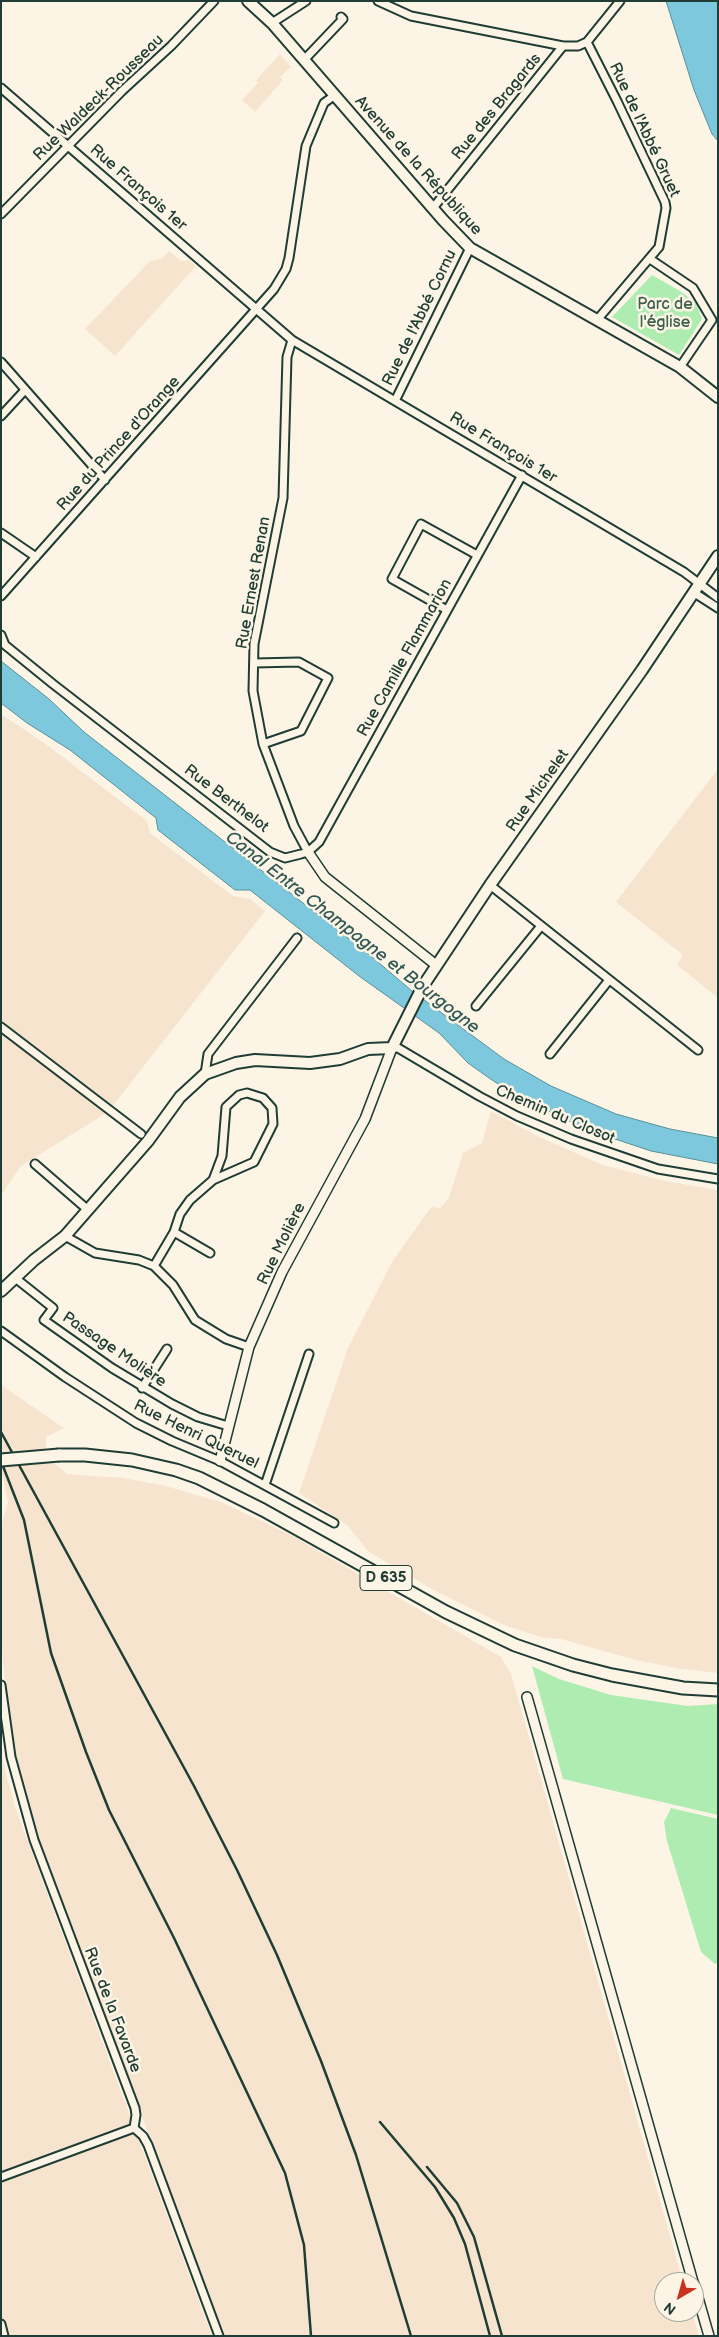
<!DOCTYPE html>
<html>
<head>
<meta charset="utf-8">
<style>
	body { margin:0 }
	#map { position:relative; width:719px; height:2337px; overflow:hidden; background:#fcf5e5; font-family:"Balsamiq Sans",sans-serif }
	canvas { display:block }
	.frame { position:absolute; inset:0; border:2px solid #1f3d34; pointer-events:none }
	.north { position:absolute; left:654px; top:2272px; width:50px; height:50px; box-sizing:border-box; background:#fcf5e5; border:1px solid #a4ab9e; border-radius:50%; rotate:218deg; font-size:14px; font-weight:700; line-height:20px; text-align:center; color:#1f3d34 }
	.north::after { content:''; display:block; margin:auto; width:18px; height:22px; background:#c8321e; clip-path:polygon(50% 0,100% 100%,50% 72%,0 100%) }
</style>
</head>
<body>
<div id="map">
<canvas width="719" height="2337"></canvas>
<div class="frame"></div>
<div class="north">N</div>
</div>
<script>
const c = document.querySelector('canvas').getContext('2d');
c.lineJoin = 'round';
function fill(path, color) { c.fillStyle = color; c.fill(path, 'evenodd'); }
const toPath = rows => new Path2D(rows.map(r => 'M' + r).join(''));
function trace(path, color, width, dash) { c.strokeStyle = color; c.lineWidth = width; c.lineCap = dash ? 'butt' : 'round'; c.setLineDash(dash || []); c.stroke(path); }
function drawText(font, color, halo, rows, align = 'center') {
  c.font = font + ' "Balsamiq Sans",sans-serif'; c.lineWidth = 5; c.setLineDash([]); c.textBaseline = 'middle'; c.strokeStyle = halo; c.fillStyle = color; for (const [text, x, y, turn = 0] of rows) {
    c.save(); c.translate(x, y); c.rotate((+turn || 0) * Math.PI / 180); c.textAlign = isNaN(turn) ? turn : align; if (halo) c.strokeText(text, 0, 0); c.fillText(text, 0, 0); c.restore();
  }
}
const built = toPath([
	[280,54,291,67,280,77,283,80,255,112,242,100,258,83,256,80],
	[169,251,181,261,189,260,196,266,115,356,85,329,150,261,162,259],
	[1,714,47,745,147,821,150,833,233,896,250,899,265,911,108,1112,21,1166,1,1195],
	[718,769,718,998,677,965,683,955,616,902],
	[491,1111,537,1136,603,1165,665,1181,718,1190,718,1673,681,1669,636,1660,561,1639,544,1638,504,1625,434,1590,369,1552,347,1525,299,1493,348,1348,392,1262,431,1207,440,1208,449,1198,463,1153,482,1143],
	[1,1383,4,1387,64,1428,46,1437,46,1449,54,1463,67,1474,123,1478,162,1485,221,1502,289,1534,501,1657,511,1674,525,1723,683,2282,664,2282,664,2312,692,2312,699,2336,224,2336,41,1846,14,1752,1,1646,1,1526,8,1503,1,1469],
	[1,1738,2,1759,15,1807,212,2336,1,2336]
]);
const green = toPath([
	[652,275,680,291,696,303,702,319,679,355,612,317],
	[532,1666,559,1679,611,1695,688,1706,718,1704,718,1815,563,1779],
	[671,1808,718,1819,718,1962,715,1964,701,1952,667,1841,664,1822]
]);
const water = toPath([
	[666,1,718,1,718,141,712,134,694,90,666,1],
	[1,661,49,699,84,732,371,956,412,991,504,1059,551,1086,616,1114,670,1129,718,1138,718,1164,651,1151,585,1129,512,1093,489,1078,468,1063,439,1033,359,976,250,890,235,890,158,830,156,818,70,750,27,723,1,703,1,661]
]);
const minor = toPath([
	[378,1,411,16,563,46,578,46,587,42,620,1],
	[272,23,306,1],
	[587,42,617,101,665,202,666,208,659,247,597,320],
	[304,60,343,19,341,17],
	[1,88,292,340,684,572,718,598],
	[433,208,563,46],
	[1,214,122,91,171,46,214,1],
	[650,259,693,288,712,320,680,367],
	[292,340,287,357,283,498,254,644,253,691,263,744,294,826,308,852],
	[1,362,105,480],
	[395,401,470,248],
	[1,416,25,390],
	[1,533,36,557],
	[693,592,718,608],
	[1,596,274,289,286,269,289,258,306,146,324,103,335,95],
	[447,610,392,579,421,524,477,555],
	[1,635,5,645,53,684,270,852,285,858,301,854,308,852,319,842,522,475],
	[254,663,299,662,328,678,301,731,263,744],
	[490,885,698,1050],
	[476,1006,541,926],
	[1,1027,141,1134],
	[392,1048,398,1048,479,1096,517,1116,571,1139,658,1169,718,1179],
	[550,1054,609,980],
	[205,1074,208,1054,297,938],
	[35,1164,88,1210],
	[174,1232,210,1253],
	[65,1236,95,1253,139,1260,154,1266,173,1285,195,1320,226,1339,249,1347],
	[154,1266,174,1232,180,1214,190,1200,213,1180,222,1156,226,1107,239,1095,247,1093,263,1098,272,1108,273,1124,254,1162,213,1180],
	[14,1277,53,1308,44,1320,112,1368,172,1404,198,1417,228,1426],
	[1,1331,65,1377,136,1423,172,1441,220,1461,334,1523],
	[142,1388,167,1349],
	[265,1485,309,1354],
	[1,1685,11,1757,34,1840,135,2108,136,2115,134,2128,143,2136,148,2145,219,2336],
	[1,2177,134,2128],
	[1,2324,4,2336]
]);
const tertiary = toPath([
	[308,852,325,877,436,965],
	[220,1461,249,1347,282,1272,365,1119,392,1048],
	[527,1697,693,2282],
	[694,2284,709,2336]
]);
const secondary = toPath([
	[248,1,272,23,443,220,470,248,680,367,718,397],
	[1,1291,34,1260,65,1236,148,1141,180,1097,205,1074,236,1063,255,1060,310,1063,340,1059,368,1049,392,1048,423,986,490,885,642,670,718,556]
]);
const primary = toPath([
	[59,1455,85,1455,132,1460,176,1470,199,1478,263,1510,446,1612,515,1645,573,1665,612,1675,683,1688,718,1690]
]);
const rail = toPath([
	[1,1432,194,1786,237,1870,277,1955,321,2061,356,2155,411,2336],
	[1,1461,24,1520,51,1653,86,1752,109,1810,174,1938,285,2173,304,2245,311,2336],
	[380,2122,435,2187,454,2218,465,2244,490,2336],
	[427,2167,457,2203,474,2237,502,2336]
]);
const primaryBridge = toPath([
	[1,1460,59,1455]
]);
const shields = [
	[386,1578,52]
];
const shieldNames = [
	["D 635",386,1578]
];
const streetNames = [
	["Rue Waldeck-Rousseau",99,98,-44],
	["Rue des Bragards",497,107,-51],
	["Rue de l'Abbé Gruet",644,130,65],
	["Avenue de la République",418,166,48],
	["Rue François 1er",138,188,41],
	["Rue de l'Abbé Cornu",420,318,-64],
	["Rue du Prince d'Orange",119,444,-48],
	["Rue François 1er",503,448,31],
	["Rue Ernest Renan",254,583,-80],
	["Rue Camille Flammarion",405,658,-61],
	["Rue Michelet",538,791,-55],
	["Rue Berthelot",226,799,37],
	["Chemin du Closot",555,1115,23],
	["Rue Molière",282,1244,-64],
	["Passage Molière",114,1350,34],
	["Rue Henri Queruel",196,1435,26],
	["Rue de la Favarde",112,2010,69]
];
const parkNames = [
	["Parc de",665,305],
	["l'église",665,323]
];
const waterNames = [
	["Canal Entre Champagne et Bourgogne",352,933,38]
];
fill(built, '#f6e4ce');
fill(green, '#aeecb2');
fill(water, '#7dc8dd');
trace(water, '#579099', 1);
trace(minor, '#1f3d34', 11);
trace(tertiary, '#1f3d34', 12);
trace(secondary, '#1f3d34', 14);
trace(primary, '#1f3d34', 15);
trace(minor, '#fcf5e5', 7);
trace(tertiary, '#fcf5e5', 9);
trace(secondary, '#fcf5e5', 10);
trace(primary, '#fcf5e5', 11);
trace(rail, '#1f3d34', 2.5);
trace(primaryBridge, '#1f3d34', 15, []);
trace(primaryBridge, '#fcf5e5', 11);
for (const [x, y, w] of shields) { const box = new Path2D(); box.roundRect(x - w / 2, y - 12.5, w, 25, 4); c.fillStyle = '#fcf5e5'; c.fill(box); trace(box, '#1f3d34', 1); }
drawText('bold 15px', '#1f3d34', null, shieldNames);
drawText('16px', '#1f3d34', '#fcf5e5', streetNames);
drawText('16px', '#3c604d', '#fcf5e5', parkNames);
drawText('italic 18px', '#325956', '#fcf5e5', waterNames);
</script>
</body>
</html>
